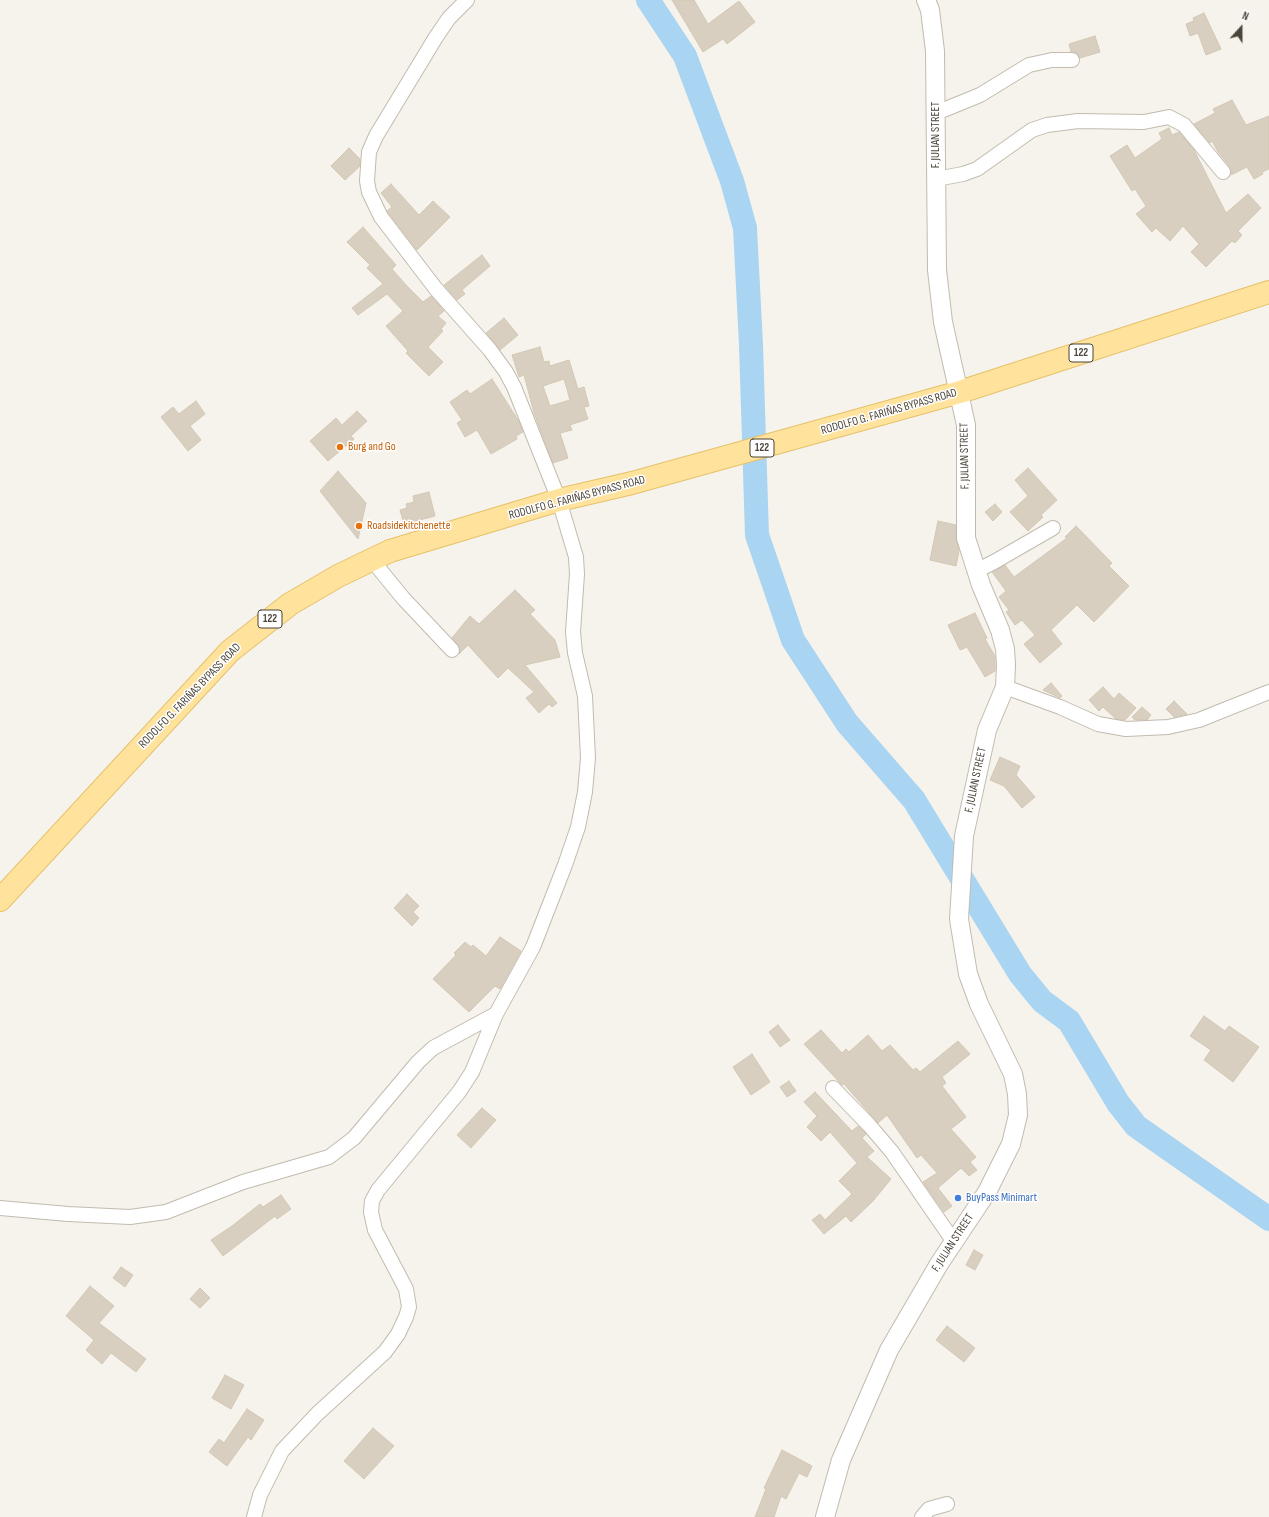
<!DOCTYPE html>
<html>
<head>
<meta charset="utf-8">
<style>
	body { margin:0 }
	#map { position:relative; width:1269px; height:1517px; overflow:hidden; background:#f6f3ec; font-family:"Sofia Sans Condensed",sans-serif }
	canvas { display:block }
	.north { position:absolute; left:1221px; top:8px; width:40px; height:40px; -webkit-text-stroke:3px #fff; paint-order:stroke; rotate:21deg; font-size:11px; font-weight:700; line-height:16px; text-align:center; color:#4b4439 }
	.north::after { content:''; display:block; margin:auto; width:14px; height:18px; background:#4b4439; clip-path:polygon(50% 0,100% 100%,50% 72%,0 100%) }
</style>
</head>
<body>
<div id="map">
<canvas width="1269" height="1517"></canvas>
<div class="north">N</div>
</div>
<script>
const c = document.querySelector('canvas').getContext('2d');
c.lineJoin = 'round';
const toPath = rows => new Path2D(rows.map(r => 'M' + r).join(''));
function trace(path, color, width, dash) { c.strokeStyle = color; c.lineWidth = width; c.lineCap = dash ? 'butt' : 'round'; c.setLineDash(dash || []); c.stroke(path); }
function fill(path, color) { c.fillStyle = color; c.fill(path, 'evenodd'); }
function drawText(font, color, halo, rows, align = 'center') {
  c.font = font + ' "Sofia Sans Condensed",sans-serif'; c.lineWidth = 3; c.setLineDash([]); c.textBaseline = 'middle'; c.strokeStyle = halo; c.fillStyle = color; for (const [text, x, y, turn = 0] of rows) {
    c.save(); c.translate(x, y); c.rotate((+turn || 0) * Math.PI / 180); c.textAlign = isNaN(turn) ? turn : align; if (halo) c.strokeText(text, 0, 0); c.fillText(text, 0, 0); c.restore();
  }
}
const river = toPath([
	[648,0,685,56,732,181,745,228,751,345,757,535,793,640,847,723,914,800,1020,974,1042,1001,1069,1021,1118,1103,1136,1126,1269,1219]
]);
const building = toPath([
	[672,0,694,0,708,24,739,1,755,22,727,44,723,39,703,52,672,0],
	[1204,13,1221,49,1206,55,1198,33,1190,36,1186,24,1194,21,1193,18,1204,13],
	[1095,36,1100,52,1080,58,1077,53,1071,52,1069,44,1095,36],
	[1232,100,1246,125,1269,116,1269,169,1262,172,1263,174,1254,179,1247,167,1231,175,1230,167,1218,152,1212,141,1210,143,1194,124,1215,113,1213,109,1232,100],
	[1169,128,1172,135,1179,132,1194,150,1226,213,1248,194,1261,208,1238,231,1242,235,1235,243,1232,241,1206,267,1191,252,1199,244,1183,226,1170,241,1156,228,1152,232,1136,214,1146,206,1135,189,1132,191,1110,156,1127,145,1135,158,1162,139,1159,133,1169,128],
	[349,148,360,159,360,166,345,180,331,166,349,148],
	[391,184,419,215,433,201,450,217,417,250,387,211,392,207,381,193,391,184],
	[363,227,396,265,392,269,406,285,423,302,431,296,444,311,438,316,446,323,441,329,443,331,428,347,443,362,429,376,406,353,408,351,386,326,403,311,387,294,358,315,352,308,383,284,367,268,370,265,347,242,363,227],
	[482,255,490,266,462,290,465,294,457,300,444,285,482,255],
	[504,318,518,335,500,350,486,333,504,318],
	[540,347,544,362,549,361,550,366,569,360,578,389,584,387,589,406,584,407,588,419,570,425,572,430,560,433,568,458,553,463,534,413,524,375,519,377,512,355,540,347],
	[564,379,570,400,550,406,543,386,564,379],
	[492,379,518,420,523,432,516,436,517,439,491,454,477,430,465,437,457,423,462,420,450,402,467,390,470,394,492,379],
	[196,401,205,414,190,426,201,440,188,451,161,417,173,407,179,414,196,401],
	[357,411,367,421,351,436,354,439,328,461,310,441,336,418,342,425,357,411],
	[1028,468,1057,500,1041,515,1043,517,1028,531,1010,512,1028,496,1015,480,1028,468],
	[338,471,366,503,358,539,320,491,338,471],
	[429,492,435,516,404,524,400,510,407,508,406,504,414,502,413,496,429,492],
	[995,504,1002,512,993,521,985,512,995,504],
	[938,521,956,525,956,538,959,551,956,566,930,560,938,521],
	[1076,526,1112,563,1109,566,1129,586,1094,622,1077,605,1051,630,1062,644,1040,663,1024,644,1035,635,1022,620,1015,625,1006,612,1009,610,999,597,1006,591,992,572,1005,565,1014,577,1067,538,1065,537,1076,526],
	[515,590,535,610,530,614,555,640,560,657,525,665,557,703,552,707,549,704,539,713,526,698,534,692,508,668,498,678,468,645,459,654,460,648,452,638,470,616,479,624,515,590],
	[975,613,987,638,985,639,995,656,995,671,985,677,967,647,960,650,948,625,975,613],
	[1051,683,1062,696,1060,698,1043,690,1051,683],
	[1103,687,1114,699,1119,693,1136,708,1125,720,1116,719,1103,707,1099,711,1089,700,1103,687],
	[1174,701,1187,714,1174,717,1166,709,1174,701],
	[1142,707,1151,715,1147,720,1135,720,1132,717,1142,707],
	[1000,757,1020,766,1016,775,1035,797,1022,808,1004,786,990,780,1000,757],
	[407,894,419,906,413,912,419,918,412,926,394,908,407,894],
	[500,937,521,951,500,989,495,986,469,1012,433,979,456,955,454,953,465,942,471,947,473,945,486,956,500,937],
	[1204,1016,1225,1031,1229,1026,1259,1047,1233,1082,1204,1060,1211,1050,1190,1036,1204,1016],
	[778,1025,790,1040,780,1047,769,1032,778,1025],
	[821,1030,842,1053,846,1049,849,1052,868,1035,882,1051,890,1045,913,1070,916,1068,920,1072,958,1041,970,1054,942,1077,946,1083,942,1086,966,1117,951,1129,976,1157,970,1162,977,1170,969,1176,961,1168,938,1188,952,1206,944,1212,923,1182,937,1173,921,1155,917,1158,887,1115,878,1123,844,1084,842,1085,804,1044,821,1030],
	[752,1054,770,1082,751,1095,733,1067,752,1054],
	[789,1081,796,1091,787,1097,780,1087,789,1081],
	[815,1092,852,1131,858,1126,866,1134,862,1138,874,1151,867,1157,891,1179,873,1201,851,1222,846,1216,824,1234,812,1220,820,1214,825,1220,852,1194,839,1181,857,1163,830,1132,821,1141,807,1127,817,1116,804,1102,815,1092],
	[482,1108,496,1120,471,1148,457,1135,482,1108],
	[281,1195,291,1209,277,1219,275,1216,223,1256,211,1240,232,1226,260,1204,263,1207,281,1195],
	[974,1250,983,1255,975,1270,966,1265,974,1250],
	[121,1267,133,1275,125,1287,113,1278,121,1267],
	[90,1286,114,1306,99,1323,146,1359,136,1372,111,1353,102,1364,86,1350,94,1340,66,1316,90,1286],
	[200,1288,210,1298,200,1308,190,1299,200,1288],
	[947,1326,975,1348,964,1362,936,1340,947,1326],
	[225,1375,244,1385,231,1409,212,1398,225,1375],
	[247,1409,264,1420,251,1440,248,1437,227,1466,209,1452,219,1439,224,1443,247,1409],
	[373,1428,394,1446,364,1479,344,1461,373,1428],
	[782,1450,812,1466,807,1477,799,1473,786,1499,781,1496,774,1517,755,1517,766,1489,764,1488,782,1450]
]);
const minor = toPath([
	[936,113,980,95,1029,65,1052,60,1072,60],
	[936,179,963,174,977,169,1032,130,1047,125,1078,121,1144,122,1169,117,1184,125,1223,172],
	[372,560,403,598,452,650],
	[976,571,994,562,1053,528],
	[1005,687,1060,707,1098,724,1126,729,1168,727,1199,720,1269,692],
	[833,1088,869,1125,892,1152,954,1242],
	[0,1208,68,1214,130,1217,166,1212,243,1182,329,1157,354,1138,418,1062,433,1048,496,1014],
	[254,1517,260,1495,282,1451,317,1414,385,1352,398,1334,406,1317,409,1307,406,1289,375,1230,371,1212,372,1201,378,1190,459,1092,472,1072,496,1014,533,947,565,865,578,827,585,792,588,758,585,696,575,653,573,632,577,574,576,557,559,500,514,387,506,372,490,350,436,289,381,217,369,192,367,181,369,152,376,136,436,37,449,18,467,0],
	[922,1517,929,1509,947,1504]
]);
const tertiary = toPath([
	[825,1517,841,1460,889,1350,939,1264,987,1192,1011,1144,1018,1115,1017,1094,1013,1074,979,1004,968,974,959,919,964,836,987,730,1005,687,1006,665,1005,649,1000,630,981,585,966,538,966,425,943,322,937,270,935,51,930,10,926,0]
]);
const primary = toPath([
	[0,900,230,651,290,604,338,576,390,551,559,500,632,483,960,392,1269,292]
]);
const markers = [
	[340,447,4,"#e8710a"],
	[359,526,4,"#e8710a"],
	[958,1198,4,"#3f7fe0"]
];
const shields = [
	[1081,353,24],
	[762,448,24],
	[270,619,24]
];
const shieldNames = [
	["122",1081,353],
	["122",762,448],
	["122",270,619]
];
const streetNames = [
	["F. JULIAN STREET",936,135,-90],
	["RODOLFO G. FARIÑAS BYPASS ROAD",889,412,-16],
	["F. JULIAN STREET",965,456,-91],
	["RODOLFO G. FARIÑAS BYPASS ROAD",577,498,-15],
	["RODOLFO G. FARIÑAS BYPASS ROAD",190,696,-46],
	["F. JULIAN STREET",976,780,-78],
	["F. JULIAN STREET",953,1243,-57]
];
const foodNames = [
	["Burg and Go",348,447],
	["Roadsidekitchenette",367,526]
];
const shopNames = [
	["BuyPass Minimart",966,1198]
];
trace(river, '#a9d4f2', 24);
fill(building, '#d8cfc1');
trace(building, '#d3c7b4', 1);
trace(minor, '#c2bbae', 16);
trace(tertiary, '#c2bbae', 20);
trace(primary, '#e6c16a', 24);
trace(minor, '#fff', 14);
trace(tertiary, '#fff', 18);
trace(primary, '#ffe39c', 22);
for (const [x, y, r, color] of markers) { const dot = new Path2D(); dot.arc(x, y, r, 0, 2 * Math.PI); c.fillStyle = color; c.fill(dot); trace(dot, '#fff', 1.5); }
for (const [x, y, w] of shields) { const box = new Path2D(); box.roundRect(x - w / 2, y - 9, w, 18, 3); c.fillStyle = '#fff'; c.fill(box); trace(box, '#4b4439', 1); }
drawText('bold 11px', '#4b4439', null, shieldNames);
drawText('12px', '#4b4439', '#fff', streetNames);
drawText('12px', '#c56008', '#fff', foodNames, 'left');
drawText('12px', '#366cbe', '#fff', shopNames, 'left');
</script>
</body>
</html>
